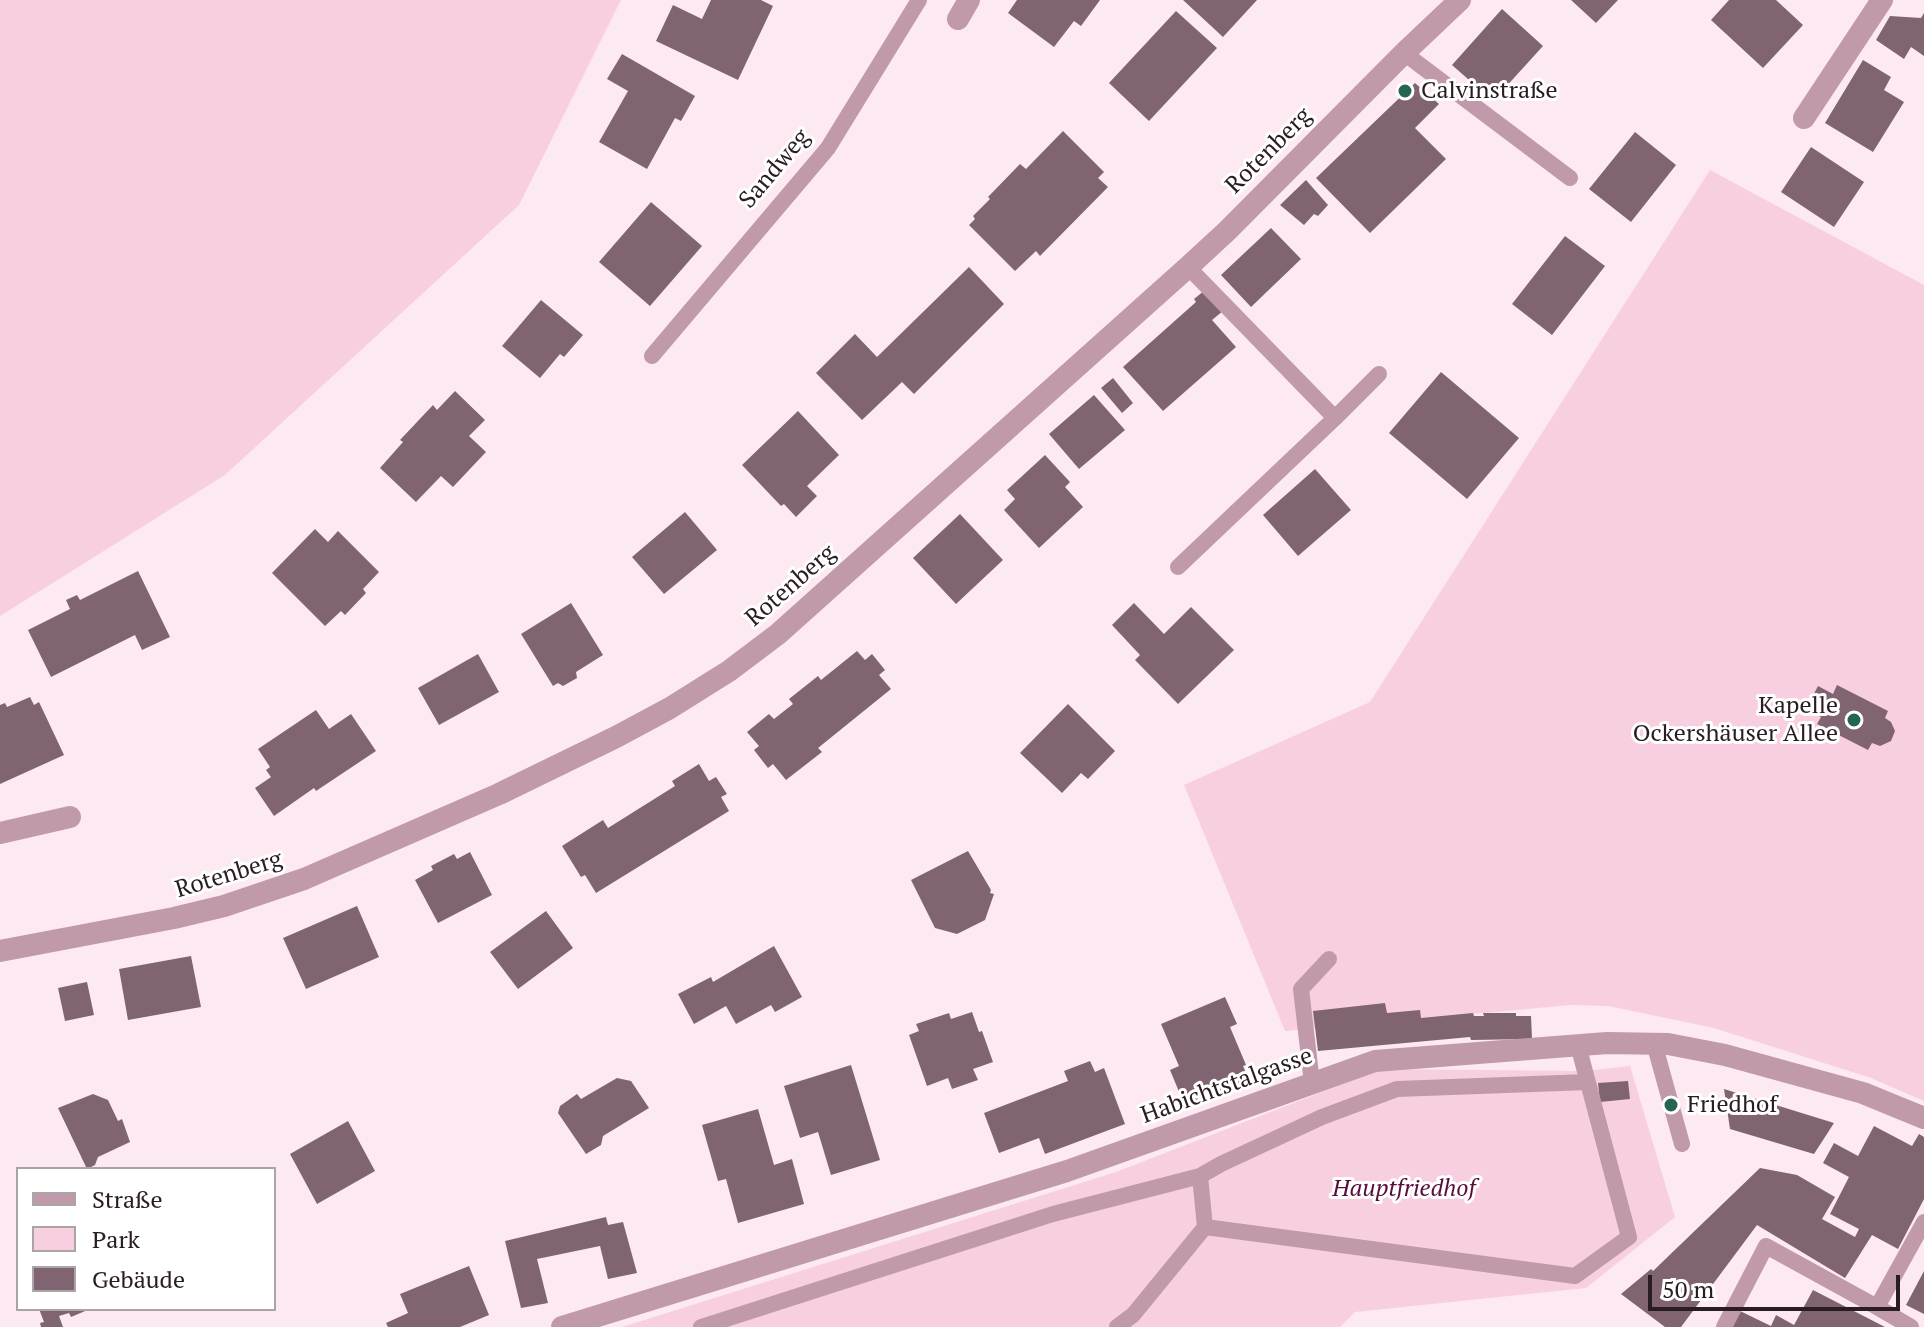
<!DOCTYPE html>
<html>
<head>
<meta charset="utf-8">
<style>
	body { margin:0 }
	#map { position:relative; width:1924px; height:1327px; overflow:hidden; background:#fde9f1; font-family:"PT Serif",serif }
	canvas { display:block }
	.legend { position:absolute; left:16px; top:1167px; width:260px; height:144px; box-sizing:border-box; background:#fff; border:2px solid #a9a5a7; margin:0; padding:10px 14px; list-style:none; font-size:24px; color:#291d23 }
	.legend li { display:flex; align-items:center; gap:16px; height:40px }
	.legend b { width:40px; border:2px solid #a9a5a7 }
	.scale { position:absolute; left:1648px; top:1275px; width:252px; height:36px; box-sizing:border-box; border:4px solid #291d23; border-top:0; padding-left:10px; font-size:24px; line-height:28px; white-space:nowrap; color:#291d23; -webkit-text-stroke:6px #fff; paint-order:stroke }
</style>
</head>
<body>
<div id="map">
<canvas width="1924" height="1327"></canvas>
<ul class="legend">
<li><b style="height:10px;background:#c099aa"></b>Straße</li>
<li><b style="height:22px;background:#f8cfe1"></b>Park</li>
<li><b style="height:22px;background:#806471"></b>Gebäude</li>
</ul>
<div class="scale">50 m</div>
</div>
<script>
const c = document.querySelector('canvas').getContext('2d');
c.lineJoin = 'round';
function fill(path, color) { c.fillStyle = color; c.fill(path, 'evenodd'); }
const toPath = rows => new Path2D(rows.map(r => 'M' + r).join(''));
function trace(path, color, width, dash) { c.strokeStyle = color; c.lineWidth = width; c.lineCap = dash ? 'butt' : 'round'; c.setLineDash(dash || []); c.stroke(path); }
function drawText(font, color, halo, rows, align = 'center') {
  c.font = font + ' "PT Serif",serif'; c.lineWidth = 6; c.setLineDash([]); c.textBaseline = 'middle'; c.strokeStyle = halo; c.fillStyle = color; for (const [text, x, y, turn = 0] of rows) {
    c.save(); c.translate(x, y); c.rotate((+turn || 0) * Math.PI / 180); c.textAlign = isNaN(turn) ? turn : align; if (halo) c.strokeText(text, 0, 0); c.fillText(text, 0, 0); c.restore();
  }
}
const green = toPath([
	[0,0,621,0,519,205,225,475,0,616],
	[1710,170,1924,285,1924,1101,1871,1078,1714,1028,1608,1006,1571,1005,1285,1031,1184,785,1370,702],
	[1630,1066,1675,1217,1586,1288,1355,1312,1340,1327,622,1327,1116,1172,1381,1069,1585,1071]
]);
const building = toPath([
	[711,0,761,0,773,6,738,80,656,41,673,5,702,19],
	[1017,0,1100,0,1081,26,1074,21,1054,47,1008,13],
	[1183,0,1257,0,1223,37],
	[1571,0,1618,0,1596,23],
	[1729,0,1776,0,1803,25,1763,68,1711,20],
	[1502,9,1543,46,1493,101,1452,65],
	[1176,11,1217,48,1149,121,1109,83],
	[1924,13,1924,56,1911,47,1904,59,1876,40,1890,16,1921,18],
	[622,54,695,96,681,121,675,118,647,169,599,142,628,91,607,79],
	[1863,60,1891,77,1884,90,1904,102,1873,152,1825,123],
	[1415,83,1439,104,1415,128,1446,159,1370,233,1316,178],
	[1063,131,1104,172,1098,178,1108,187,1040,256,1036,251,1015,271,969,225,975,219,973,216,990,199,988,197,1020,164,1026,169],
	[1635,132,1676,165,1631,222,1589,189],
	[1811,147,1864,182,1834,227,1781,192],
	[1306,180,1328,205,1318,216,1314,214,1304,225,1280,205],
	[651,202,702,246,650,306,599,262],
	[1271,228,1301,259,1251,307,1221,275],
	[1565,236,1605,266,1552,335,1512,304],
	[969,267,1004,304,914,394,902,382,862,420,816,373,855,334,877,357],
	[1205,290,1223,311,1212,320,1236,347,1163,411,1123,367,1196,302,1194,299],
	[541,300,583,335,564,357,560,354,540,378,502,346],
	[1441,372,1519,438,1467,499,1389,433],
	[1113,378,1133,403,1122,413,1101,388],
	[455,391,485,420,469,436,486,452,453,487,441,476,416,502,380,468,403,442,400,440,433,405,437,410],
	[1094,395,1125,430,1079,469,1049,434],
	[798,411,839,455,807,486,817,496,796,517,784,504,781,506,742,465],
	[1045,455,1070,482,1065,487,1083,507,1039,548,1004,510,1015,499,1007,490],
	[1315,469,1351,510,1298,556,1263,515],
	[685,512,717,550,664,594,632,557],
	[960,514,1003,560,956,604,913,558],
	[315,529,328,542,338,531,379,572,363,589,366,593,345,615,341,611,325,626,272,573],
	[138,571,170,637,142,650,135,635,51,677,28,630,70,609,66,600,77,595,80,600],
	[571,603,603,655,576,672,577,678,563,686,558,683,553,686,521,634],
	[1134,603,1164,634,1191,607,1234,650,1178,704,1135,660,1140,655,1112,625],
	[857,651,865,660,872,654,885,670,879,675,891,689,818,748,822,752,786,780,773,764,768,768,754,750,759,746,747,732,769,714,774,719,793,704,789,699,818,676,821,680],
	[478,654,499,692,439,725,418,688],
	[1837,685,1888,711,1885,718,1891,722,1895,731,1891,741,1880,746,1872,743,1868,750,1817,724,1821,717,1806,709,1818,686,1833,694],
	[30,697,34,705,39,702,64,755,0,784,0,705,5,703,7,707],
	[1068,704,1115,751,1088,779,1081,773,1062,793,1020,753],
	[316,710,329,729,351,714,376,751,316,791,314,788,274,816,255,788,271,777,266,770,270,767,258,749],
	[699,764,709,781,716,777,727,794,721,797,729,811,596,893,585,875,581,877,562,846,603,820,608,828,675,786,672,781],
	[968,851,991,890,990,893,994,894,985,920,957,934,935,928,911,880],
	[470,852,492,895,438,923,415,880,433,870,431,866,454,854,457,859],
	[357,906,379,957,306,989,283,938],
	[546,911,573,948,518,989,490,952],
	[774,946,802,997,775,1012,771,1005,736,1024,726,1006,694,1024,678,994,711,977,713,982],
	[191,956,201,1007,128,1020,119,969],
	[87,982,94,1015,65,1021,58,988],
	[1225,997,1237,1024,1230,1027,1246,1065,1243,1066,1249,1080,1185,1106,1170,1070,1179,1066,1161,1024],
	[1385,1003,1387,1013,1420,1010,1421,1018,1473,1013,1474,1016,1484,1016,1483,1013,1516,1013,1516,1016,1531,1016,1532,1039,1471,1040,1470,1037,1318,1051,1313,1011],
	[972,1012,979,1032,982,1031,993,1062,973,1069,978,1080,952,1089,948,1078,927,1086,909,1035,919,1031,916,1024,949,1013,951,1019],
	[1090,1061,1095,1072,1104,1068,1125,1124,1045,1154,1039,1138,999,1153,984,1113,1068,1081,1064,1071],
	[851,1065,880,1160,831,1175,818,1132,800,1138,784,1086],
	[617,1078,631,1081,649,1108,603,1136,601,1145,586,1154,558,1113,560,1106,577,1094,581,1099],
	[1628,1081,1630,1099,1600,1102,1598,1083],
	[1724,1089,1834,1123,1814,1154,1730,1129],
	[93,1094,108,1100,118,1121,122,1119,130,1142,98,1157,95,1165,87,1169,58,1108],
	[758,1109,774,1165,792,1159,804,1204,738,1223,726,1179,718,1181,702,1125],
	[348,1121,375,1171,317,1204,290,1154],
	[1874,1126,1912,1146,1919,1134,1924,1137,1924,1199,1898,1249,1872,1235,1845,1278,1757,1225,1681,1327,1665,1327,1621,1294,1651,1269,1653,1271,1760,1168,1797,1175,1835,1197,1822,1219,1855,1237,1859,1229,1830,1214,1849,1177,1823,1163,1834,1143,1858,1156],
	[606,1217,608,1225,623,1222,637,1273,608,1279,600,1246,537,1259,548,1303,521,1308,505,1241],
	[469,1266,489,1315,460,1327,388,1327,386,1323,408,1313,400,1294],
	[1924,1271,1924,1314,1906,1305],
	[1813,1290,1885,1327,1731,1327,1740,1311,1771,1326,1776,1315,1794,1325],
	[39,1309,90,1309,71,1317,69,1313,59,1316,63,1327,41,1327,40,1323,44,1322]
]);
const service = toPath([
	[1404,53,1570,178],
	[652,356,828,148,919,0],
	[1335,418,1379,374],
	[1178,567,1335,418,1188,267],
	[1654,1043,1682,1144],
	[1312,1083,1301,989,1329,959],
	[1205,1227,1575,1276,1629,1237,1578,1045],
	[1877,1307,1911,1327],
	[701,1327,1053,1214,1200,1176,1221,1164,1322,1117,1397,1089,1588,1082],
	[1117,1327,1133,1315,1205,1227,1200,1176],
	[1724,1327,1766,1246,1877,1307,1924,1222]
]);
const minor = toPath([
	[958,19,969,0],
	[1804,118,1882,0],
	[0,833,70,817],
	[562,1327,1067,1171,1375,1061,1607,1043,1668,1044,1725,1055,1863,1093,1924,1118]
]);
const tertiary = toPath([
	[0,951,174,918,224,906,304,879,499,794,616,737,670,708,729,671,778,634,1188,267,1227,231,1404,53,1460,0]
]);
const markers = [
	[1405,91,8,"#256451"],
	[1854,720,8,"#256451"],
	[1671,1105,8,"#256451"]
];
const poiNames = [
	["Calvinstraße",1421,91],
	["Kapelle",1838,706,"right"],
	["Ockershäuser Allee",1838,734,"right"],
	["Friedhof",1687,1105]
];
const streetNames = [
	["Rotenberg",1269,151,-45],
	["Sandweg",775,169,-50],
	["Rotenberg",791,586,-41],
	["Rotenberg",229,875,-17],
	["Habichtstalgasse",1227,1086,-20]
];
const parkNames = [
	["Hauptfriedhof",1404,1189]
];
fill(green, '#f8cfe1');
fill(building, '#806471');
trace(service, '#c099aa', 16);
trace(minor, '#c099aa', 22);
trace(tertiary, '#c099aa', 22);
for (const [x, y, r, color] of markers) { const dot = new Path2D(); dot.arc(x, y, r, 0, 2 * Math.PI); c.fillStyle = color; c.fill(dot); trace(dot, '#fff', 3); }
drawText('24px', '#291d23', '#fff', poiNames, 'left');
drawText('24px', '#291d23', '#fff', streetNames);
drawText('italic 24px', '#590d3a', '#fff', parkNames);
</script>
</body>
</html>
